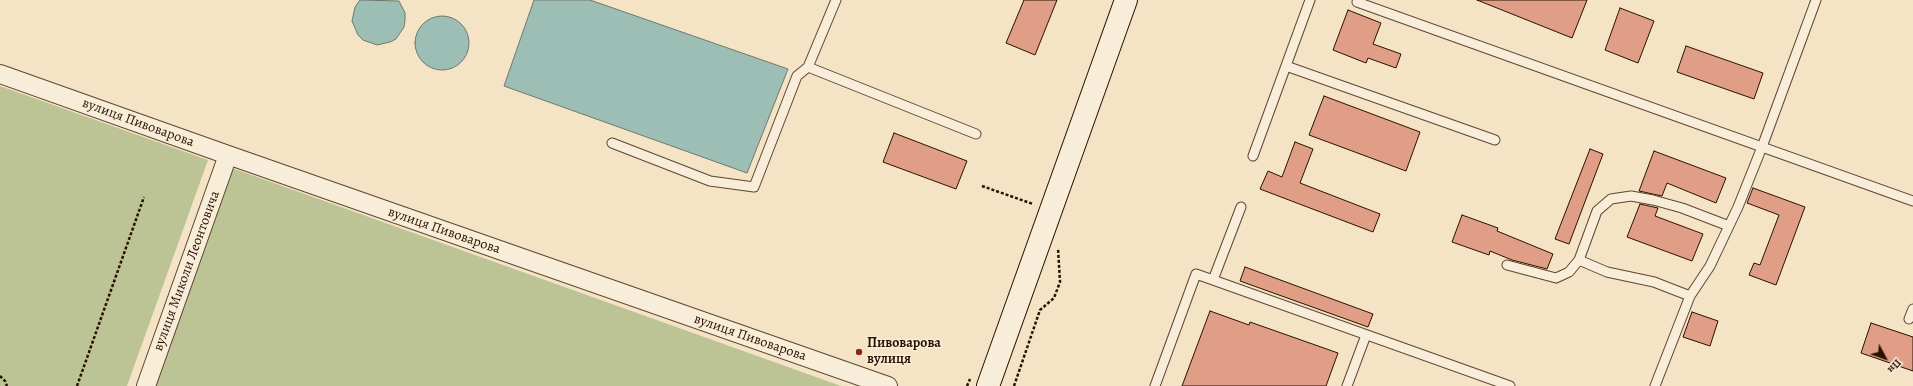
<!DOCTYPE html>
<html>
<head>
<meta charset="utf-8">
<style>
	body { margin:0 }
	#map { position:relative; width:1913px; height:386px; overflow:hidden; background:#f4e3c5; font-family:Alegreya,serif }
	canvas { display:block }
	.north { position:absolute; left:1865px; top:338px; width:40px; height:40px; -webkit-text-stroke:3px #f8edd9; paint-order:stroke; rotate:131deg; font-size:11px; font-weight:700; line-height:16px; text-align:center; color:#2a1100 }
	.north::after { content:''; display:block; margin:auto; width:14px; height:18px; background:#2a1100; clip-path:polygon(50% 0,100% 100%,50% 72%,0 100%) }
</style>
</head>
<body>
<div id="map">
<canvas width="1913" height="386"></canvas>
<div class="north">Пн</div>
</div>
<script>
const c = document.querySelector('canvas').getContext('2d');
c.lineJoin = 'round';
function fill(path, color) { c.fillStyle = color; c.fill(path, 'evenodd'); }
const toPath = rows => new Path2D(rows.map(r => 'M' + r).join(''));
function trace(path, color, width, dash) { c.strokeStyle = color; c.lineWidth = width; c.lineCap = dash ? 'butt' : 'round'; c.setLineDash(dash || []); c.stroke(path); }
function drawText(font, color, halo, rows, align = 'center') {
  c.font = font + ' Alegreya,serif'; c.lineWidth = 3; c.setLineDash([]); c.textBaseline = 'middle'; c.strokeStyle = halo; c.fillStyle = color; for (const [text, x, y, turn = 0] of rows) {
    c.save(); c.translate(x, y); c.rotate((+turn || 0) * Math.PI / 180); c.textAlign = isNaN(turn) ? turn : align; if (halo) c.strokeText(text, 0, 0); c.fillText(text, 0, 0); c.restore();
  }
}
const green = toPath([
	[0,86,208,160,127,386,0,386],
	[232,168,841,386,154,386]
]);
const water = toPath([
	[360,0,399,1,405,13,405,20,404,27,396,39,390,42,377,45,363,40,358,35,352,21,355,7,360,0],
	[534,0,590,0,788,69,747,173,504,86,534,0],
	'415 43a27 27 0 1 1 54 0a27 27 0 1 1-54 0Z'
]);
const building = toPath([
	[1024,0,1057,0,1035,55,1006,43,1024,0],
	[1477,0,1587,0,1572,38,1477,0],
	[1620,8,1654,21,1638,63,1605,50,1620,8],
	[1348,10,1381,23,1373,44,1401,54,1396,68,1368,58,1366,63,1333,50,1348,10],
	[1686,46,1763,73,1754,99,1677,72,1686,46],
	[1324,96,1420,132,1406,171,1309,135,1324,96],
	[894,133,967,161,956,189,883,162,894,133],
	[1295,142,1313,149,1300,183,1380,214,1373,232,1260,189,1268,171,1282,177,1295,142],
	[1590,149,1603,154,1569,244,1555,239,1590,149],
	[1654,151,1726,178,1716,203,1667,183,1662,196,1639,191,1654,151],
	[1753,188,1805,207,1776,285,1749,275,1754,263,1760,265,1779,215,1747,203,1753,188],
	[1640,204,1658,208,1655,216,1703,234,1692,261,1627,237,1640,204],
	[1462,215,1498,228,1497,231,1553,254,1547,269,1512,260,1490,251,1489,255,1452,242,1462,215],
	[1245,267,1373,314,1368,327,1240,281,1245,267],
	[1210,311,1249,325,1250,322,1338,353,1326,386,1182,386,1210,311],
	[1692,312,1718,321,1710,346,1683,337,1692,312],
	[1871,323,1913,337,1913,371,1861,353,1871,323]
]);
const path = toPath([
	[982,186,1033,204],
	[0,376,5,381,7,386],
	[77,386,144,197],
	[967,386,970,379],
	[1014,386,1040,310,1054,298,1060,282,1058,248]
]);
const service = toPath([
	[836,0,808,67,976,134],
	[1357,2,1913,201],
	[1286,66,1495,140],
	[612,143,710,181,754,187,797,76,808,67],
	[1253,156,1310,0],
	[1241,207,1213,280,1510,386],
	[1579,260,1597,211,1611,199,1631,196,1653,200,1682,208,1729,226],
	[1507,265,1556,278,1569,272,1579,260,1607,272,1654,282,1690,296],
	[1909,319,1913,309],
	[1155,386,1196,274,1213,280],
	[1347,386,1366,335],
	[1655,386,1690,296,1710,266,1738,207,1762,147,1816,0]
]);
const minor = toPath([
	[0,74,228,155,888,386],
	[146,386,228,155]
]);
const secondary = toPath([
	[988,386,1126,0]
]);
const markers = [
	[859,352,4,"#8f2418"]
];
const streetNames = [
	["вулиця Пивоварова",138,123,20],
	["вулиця Пивоварова",444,231,19],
	["вулиця Миколи Леонтовича",187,271,-70],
	["вулиця Пивоварова",750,338,19]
];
const poiNames = [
	["Пивоварова",867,344],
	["вулиця",867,360]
];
fill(green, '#bcc394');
fill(water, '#9cbeb5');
trace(water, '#6e796d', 1);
fill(building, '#df9e85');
trace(building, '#2a1100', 1);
trace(service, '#5c4631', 11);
trace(minor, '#5c4631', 20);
trace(secondary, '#2a1100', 24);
trace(path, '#2a1100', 2.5, [3, 2]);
trace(service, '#f8edd9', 9);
trace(minor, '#f8edd9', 18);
trace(secondary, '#f8edd9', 22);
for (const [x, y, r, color] of markers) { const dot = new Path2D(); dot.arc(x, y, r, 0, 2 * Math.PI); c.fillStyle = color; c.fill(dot); trace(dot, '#f8edd9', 1.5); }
drawText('14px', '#2a1100', '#f8edd9', streetNames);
drawText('bold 14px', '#2a1100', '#f8edd9', poiNames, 'left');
</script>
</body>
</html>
